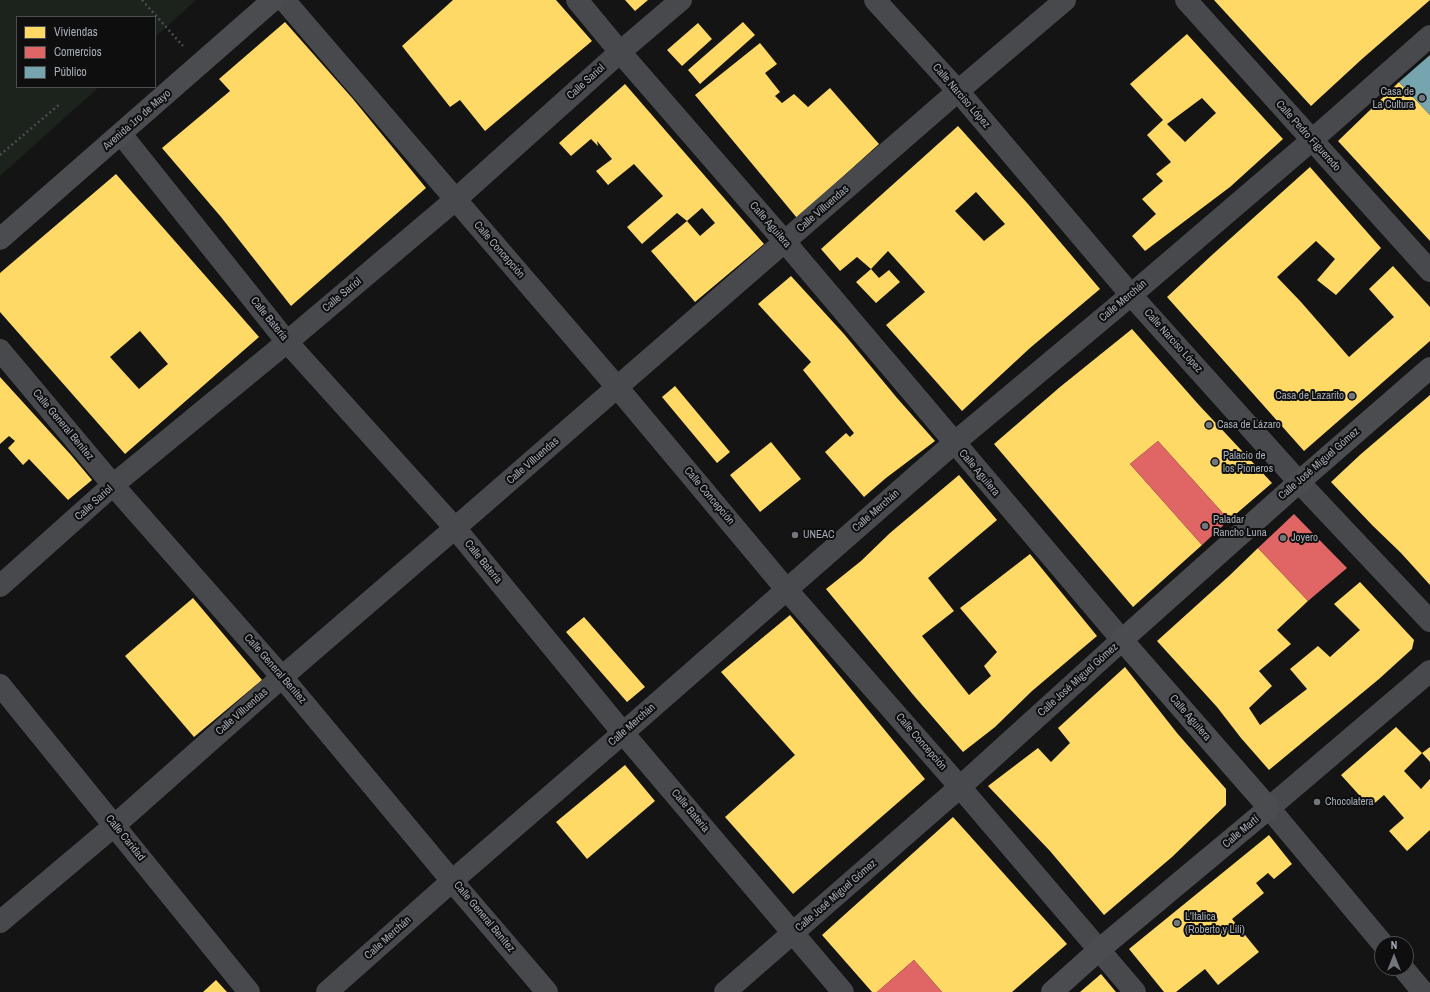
<!DOCTYPE html>
<html>
<head>
<meta charset="utf-8">
<style>
	body { margin:0 }
	#map { position:relative; width:1430px; height:992px; overflow:hidden; background:#141414; font-family:"Archivo Narrow",sans-serif }
	canvas { display:block }
	.legend { position:absolute; left:16px; top:16px; width:140px; height:72px; box-sizing:border-box; background:#0e0e0f; border:1px solid #4a4d51; margin:0; padding:5px 7px; list-style:none; font-size:12px; color:#a4abb5 }
	.legend li { display:flex; align-items:center; gap:8px; height:20px }
	.legend b { width:20px; border:1px solid #4a4d51 }
	.north { position:absolute; left:1374px; top:936px; width:40px; height:40px; box-sizing:border-box; background:#0e0e0f; border:1px solid #4a4d51; border-radius:50%; rotate:0deg; font-size:11px; font-weight:700; line-height:16px; text-align:center; color:#a4abb5 }
	.north::after { content:''; display:block; margin:auto; width:14px; height:18px; background:#72767d; clip-path:polygon(50% 0,100% 100%,50% 72%,0 100%) }
</style>
</head>
<body>
<div id="map">
<canvas width="1430" height="992"></canvas>
<ul class="legend">
<li><b style="height:11px;background:#ffd966"></b>Viviendas</li>
<li><b style="height:11px;background:#e06666"></b>Comercios</li>
<li><b style="height:11px;background:#76a5af"></b>Público</li>
</ul>
<div class="north">N</div>
</div>
<script>
const c = document.querySelector('canvas').getContext('2d');
c.lineJoin = 'round';
function fill(path, color) { c.fillStyle = color; c.fill(path, 'evenodd'); }
const toPath = rows => new Path2D(rows.map(r => 'M' + r).join(''));
function trace(path, color, width, dash) { c.strokeStyle = color; c.lineWidth = width; c.lineCap = dash ? 'butt' : 'round'; c.setLineDash(dash || []); c.stroke(path); }
function drawText(font, color, halo, rows, align = 'center') {
  c.font = font + ' "Archivo Narrow",sans-serif'; c.lineWidth = 4; c.setLineDash([]); c.textBaseline = 'middle'; c.strokeStyle = halo; c.fillStyle = color; for (const [text, x, y, turn = 0] of rows) {
    c.save(); c.translate(x, y); c.rotate((+turn || 0) * Math.PI / 180); c.textAlign = isNaN(turn) ? turn : align; if (halo) c.strokeText(text, 0, 0); c.fillText(text, 0, 0); c.restore();
  }
}
const green = toPath([
	[0,0,196,0,155,37,155,17,17,17,17,87,99,87,0,176]
]);
const homes = toPath([
	[453,0,556,0,592,41,485,131,460,100,450,107,402,46],
	[625,0,648,0,635,11],
	[1214,0,1430,0,1362,59,1311,106],
	[285,22,353,99,426,188,291,306,221,217,162,148,230,91,219,79],
	[743,22,755,35,700,84,688,70],
	[698,23,712,39,682,66,667,50],
	[1187,34,1283,139,1230,187,1145,251,1132,236,1156,214,1142,199,1163,181,1156,174,1171,162,1147,135,1163,120,1130,84],
	[1202,98,1216,113,1185,142,1167,124],
	[760,43,777,64,765,73,780,92,775,96,782,103,794,94,808,107,830,88,879,144,797,218,695,95],
	[1399,82,1430,115,1430,241,1338,141],
	[625,84,764,244,695,302,651,251,687,221,700,236,715,223,702,208,687,221,677,213,642,244,627,227,663,196,634,164,608,185,596,171,612,159,597,141,598,146,591,139,571,156,559,143],
	[958,126,1028,204,1100,289,1030,348,962,411,886,325,925,292,888,251,871,269,857,257,840,271,821,249],
	[976,192,1005,224,984,241,955,211],
	[1310,167,1381,248,1336,295,1317,280,1335,259,1316,241,1277,277,1301,302,1349,357,1394,317,1369,289,1393,266,1430,307,1430,341,1304,451,1167,297,1212,255],
	[116,174,259,337,125,454,0,312,0,273],
	[140,331,168,364,139,389,110,357],
	[871,269,879,278,889,270,900,282,876,303,856,282],
	[791,276,844,334,897,398,935,441,886,478,864,497,825,452,846,433,850,437,854,433,803,370,811,362,758,304],
	[1132,329,1198,404,1272,483,1229,520,1158,441,1130,464,1202,545,1133,607,994,444,1060,387],
	[0,377,71,455,92,480,68,500,29,459,23,465,8,448,15,441,9,436,0,444],
	[675,386,730,452,717,463,662,397],
	[1430,395,1430,585,1401,553,1373,526,1331,482,1361,454],
	[771,442,801,479,760,512,730,475],
	[959,475,997,520,928,578,954,611,922,636,969,695,991,676,984,666,997,652,960,608,1030,554,1097,636,1032,691,995,727,963,752,915,697,826,589,861,561,890,533],
	[1258,548,1308,601,1277,630,1291,644,1259,671,1272,686,1249,708,1260,725,1307,689,1290,669,1318,646,1330,657,1360,630,1334,604,1360,582,1414,640,1412,649,1379,679,1269,770,1241,738,1217,707,1157,641,1229,576],
	[193,598,262,680,194,737,125,656],
	[790,615,925,779,793,894,725,817,795,755,721,672],
	[584,617,645,687,627,702,566,632],
	[1125,667,1177,733,1226,789,1226,805,1172,857,1104,915,1050,851,988,786,1038,748,1051,762,1070,743,1058,728],
	[1396,727,1422,753,1404,771,1421,789,1430,779,1430,830,1407,851,1389,831,1404,818,1384,795,1370,807,1341,775],
	[1430,747,1430,762,1422,753],
	[625,765,655,801,587,859,556,822],
	[953,817,1067,944,1012,992,942,992,914,960,877,992,872,992,822,935],
	[1269,835,1292,864,1274,879,1268,873,1256,883,1264,893,1232,919,1259,952,1218,985,1205,969,1176,992,1164,992,1129,949],
	[1101,974,1116,992,1080,992],
	[216,980,227,992,203,992]
]);
const shops = toPath([
	[1158,441,1229,520,1202,545,1130,464],
	[1294,514,1347,568,1308,601,1258,548],
	[914,960,942,992,877,992]
]);
const public = toPath([
	[1430,55,1430,115,1399,82]
]);
const path = toPath([
	[142,0,183,46],
	[0,155,61,103]
]);
const minor = toPath([
	[284,0,617,387,786,589,960,787,1135,992],
	[577,0,620,52,785,242,1122,640,960,787,725,992],
	[875,0,958,91,1131,295,1299,482,1430,621],
	[1186,0,1430,271],
	[121,134,287,342,455,528,623,733,843,992],
	[0,350,113,485,282,677,452,881,547,992],
	[0,586,113,485,287,342,455,200,620,52,681,0],
	[0,685,249,992],
	[0,922,115,825,282,677,455,528,958,91,1065,0],
	[1383,944,1269,808,1430,671],
	[1403,968,1423,992],
	[327,992,452,881,623,733,954,443,1131,295,1312,140,1430,36]
]);
const major = toPath([
	[0,239,273,0],
	[1052,992,1100,949,1269,808,1122,640,1299,482,1430,368]
]);
const markers = [
	[1422,98,4,"#72767d"],
	[1352,396,4,"#72767d"],
	[1209,425,4,"#72767d"],
	[1215,462,4,"#72767d"],
	[1205,526,4,"#72767d"],
	[795,535,4,"#72767d"],
	[1283,538,4,"#72767d"],
	[1317,802,4,"#72767d"],
	[1177,923,4,"#72767d"]
];
const streetNames = [
	["Calle Sariol",586,82,-42],
	["Calle Narciso López",961,96,49],
	["Avenida 1ro de Mayo",137,120,-41],
	["Calle Pedro Figueredo",1308,136,48],
	["Calle Villuendas",823,209,-41],
	["Calle Aguilera",770,225,49],
	["Calle Concepción",499,250,49],
	["Calle Sariol",342,295,-40],
	["Calle Merchán",1123,301,-40],
	["Calle Bateria",269,319,51],
	["Calle Narciso López",1173,341,48],
	["Calle General Benítez",63,425,50],
	["Calle Villuendas",533,461,-41],
	["Calle José Miguel Gómez",1319,464,-41],
	["Calle Aguilera",979,473,50],
	["Calle Concepción",709,496,50],
	["Calle Sariol",94,503,-42],
	["Calle Merchán",876,511,-41],
	["Calle Bateria",483,562,51],
	["Calle General Benítez",275,669,49],
	["Calle José Miguel Gómez",1078,680,-42],
	["Calle Villuendas",242,712,-41],
	["Calle Aguilera",1190,718,49],
	["Calle Merchán",632,725,-41],
	["Calle Concepción",921,742,49],
	["Calle Bateria",690,811,50],
	["Calle Martí",1241,832,-40],
	["Calle Caridad",125,838,51],
	["Calle José Miguel Gómez",836,896,-41],
	["Calle General Benítez",484,917,50],
	["Calle Merchán",388,938,-42]
];
const poiNames = [
	["Casa de",1414,92,"right"],
	["La Cultura",1414,105,"right"],
	["Casa de Lazarito",1344,396,"right"],
	["Casa de Lázaro",1217,425],
	["Palacio de",1223,456],
	["los Pioneros",1223,469],
	["Paladar",1213,520],
	["Rancho Luna",1213,533],
	["UNEAC",803,535],
	["Joyero",1291,538],
	["Chocolatera",1325,802],
	["L'Italica",1185,917],
	["(Roberto y Lili)",1185,930]
];
fill(green, '#1c221c');
fill(homes, '#ffd966');
fill(shops, '#e06666');
fill(public, '#76a5af');
trace(path, '#4a4b4f', 2.5, [2, 3]);
trace(minor, '#48494d', 22);
trace(major, '#4a4c4f', 22);
for (const [x, y, r, color] of markers) { const dot = new Path2D(); dot.arc(x, y, r, 0, 2 * Math.PI); c.fillStyle = color; c.fill(dot); trace(dot, '#0e0e0f', 1.5); }
drawText('11px', '#a4abb5', '#0e0e0f', streetNames);
drawText('11px', '#a4abb5', '#0e0e0f', poiNames, 'left');
</script>
</body>
</html>
